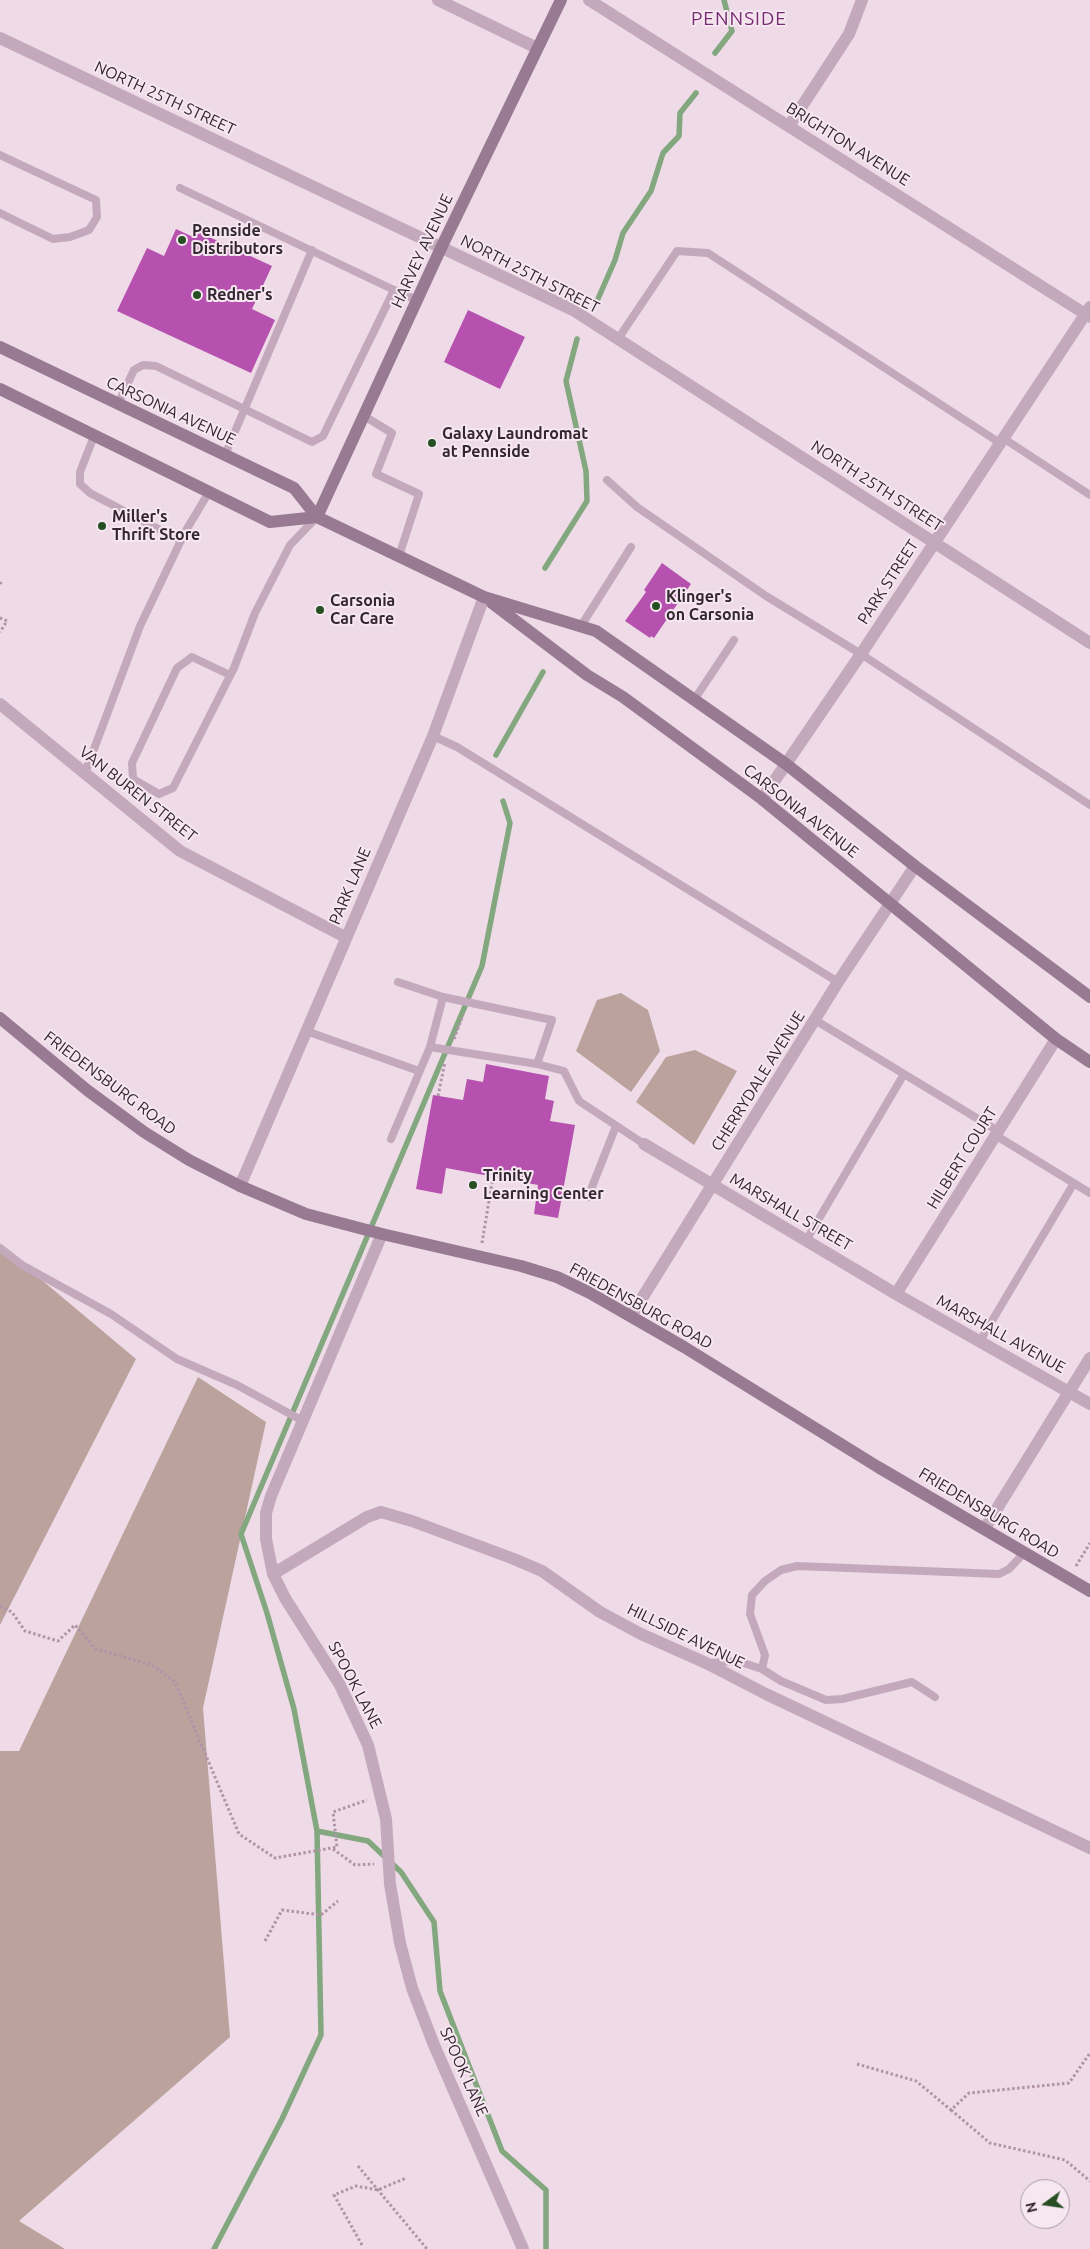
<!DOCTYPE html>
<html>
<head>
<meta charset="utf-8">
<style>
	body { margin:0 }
	#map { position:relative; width:1090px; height:2249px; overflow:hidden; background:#eedbe7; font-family:Ubuntu,sans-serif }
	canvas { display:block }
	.north { position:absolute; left:1020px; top:2179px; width:50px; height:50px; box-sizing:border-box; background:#f6e7f1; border:1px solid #a89ba4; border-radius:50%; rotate:256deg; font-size:14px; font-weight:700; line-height:20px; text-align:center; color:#332831 }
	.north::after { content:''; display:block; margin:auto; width:18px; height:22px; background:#274f23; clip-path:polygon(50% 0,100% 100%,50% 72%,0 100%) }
</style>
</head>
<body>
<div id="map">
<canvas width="1090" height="2249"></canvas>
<div class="north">N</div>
</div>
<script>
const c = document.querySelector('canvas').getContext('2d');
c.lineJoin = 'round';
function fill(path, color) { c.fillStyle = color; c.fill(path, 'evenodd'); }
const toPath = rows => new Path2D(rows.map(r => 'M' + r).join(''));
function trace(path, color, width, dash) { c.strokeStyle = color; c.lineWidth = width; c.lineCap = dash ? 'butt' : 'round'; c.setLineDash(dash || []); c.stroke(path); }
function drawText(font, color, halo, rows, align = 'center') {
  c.font = font + ' Ubuntu,sans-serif'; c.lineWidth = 4; c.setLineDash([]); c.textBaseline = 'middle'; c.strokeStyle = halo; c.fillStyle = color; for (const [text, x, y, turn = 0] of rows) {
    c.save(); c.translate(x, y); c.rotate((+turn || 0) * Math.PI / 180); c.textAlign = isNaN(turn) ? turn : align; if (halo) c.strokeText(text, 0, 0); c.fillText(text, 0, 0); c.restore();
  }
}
const green = toPath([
	[621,993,648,1010,660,1051,631,1092,576,1051,597,1000],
	[695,1050,737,1071,694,1145,636,1102,666,1057],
	[0,1245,136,1359,0,1625],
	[198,1377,266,1422,203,1708,230,2037,19,2221,65,2249,0,2249,0,1751,19,1751]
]);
const stream = toPath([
	[715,53,732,31,724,0],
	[597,301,615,260,623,233,651,191,663,153,679,136,680,113,696,93],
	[545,568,587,501,586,471,566,381,577,339],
	[496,755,543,672],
	[503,801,510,823,482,966,241,1534,267,1613,294,1709,317,1831,368,1841,401,1872,434,1922,440,1991,502,2151,546,2190,546,2249],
	[214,2249,282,2119,321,2035,317,1831]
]);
const building = toPath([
	[176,229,191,236,194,230,272,266,252,309,275,320,251,373,117,311,147,248,164,256],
	[468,310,525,337,500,389,444,362],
	[662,563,691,584,654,638,651,636,650,638,625,621,646,592,644,590],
	[486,1064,549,1076,545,1099,554,1101,550,1121,575,1125,558,1218,534,1214,538,1185,446,1168,442,1194,416,1189,433,1095,463,1100,467,1079,483,1082]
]);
const path = toPath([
	[0,584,2,580],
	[0,618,7,621,0,632],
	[454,1039,463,1015],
	[438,1096,445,1062],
	[482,1243,493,1177],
	[1076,1566,1090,1543],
	[0,1606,12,1612,25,1631,58,1641,75,1625,96,1649,152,1665,175,1682,239,1834,275,1858,337,1847,333,1812,367,1800],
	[333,1849,355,1865,374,1864],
	[265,1941,282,1910,321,1915,338,1901],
	[857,2064,916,2081,951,2110,969,2093,1069,2083,1090,2053],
	[951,2110,990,2143,1065,2160,1090,2181],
	[358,2166,427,2249],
	[362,2245,334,2195,356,2186,378,2190,406,2178]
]);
const lane = toPath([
	[0,155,96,200,97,217,89,230,70,237,53,239,0,213],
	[180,188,394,290],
	[618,339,677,251,708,253,1000,443],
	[118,404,134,370,143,365,156,366,312,442,323,436,394,290,417,300],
	[364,416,392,433,376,474,419,494,399,556],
	[94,436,80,472,80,484,90,493,181,541],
	[1003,438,1090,495],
	[225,455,312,250],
	[607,480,637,507,766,596,861,654,1090,805],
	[581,626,631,547],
	[230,675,192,657,177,668,132,763,133,779,159,794,173,788,234,668,255,613,290,545,317,517],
	[694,700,734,640],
	[433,736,457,747,838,982],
	[85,773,140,626,185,532,209,492],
	[398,982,443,997,552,1020,537,1064],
	[815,1020,998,1131],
	[306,1031,419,1071],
	[430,1047,537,1064,564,1071,579,1101,644,1144],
	[995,1135,1090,1193],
	[391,1139,430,1047,443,997],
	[588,1197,616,1126],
	[807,1239,904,1074],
	[0,1248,22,1265,111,1314,177,1359,237,1385,303,1421],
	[980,1341,1074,1183],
	[710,1663,737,1661,762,1669,765,1655,750,1614,752,1595,765,1581,781,1570,797,1566,999,1574,1009,1569,1024,1553],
	[762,1669,781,1681,826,1700,842,1699,912,1682,935,1697]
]);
const street = toPath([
	[438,0,537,48],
	[589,0,1090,317],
	[0,38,573,310,1090,643],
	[789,126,849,34,862,0],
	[0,704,180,851,345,937],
	[762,799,861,654,1090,307],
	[644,1144,896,1294,1090,1404],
	[240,1186,433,736,484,597],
	[382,1234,271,1496,266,1513,266,1539,273,1574,285,1598,340,1685,368,1745,386,1819,390,1884,400,1943,412,1988,434,2045,523,2249],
	[896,1294,1056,1039],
	[631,1316,838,982,915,866],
	[985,1528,1090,1358],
	[273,1574,367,1517,381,1512,412,1521,514,1559,542,1571,600,1612,641,1634,706,1663,766,1694,1090,1848]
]);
const secondary = toPath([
	[0,347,294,488,317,517,484,597,596,631,786,764,915,866,1090,997],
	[0,389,270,522,317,517],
	[317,517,441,248,561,0],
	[492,603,587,675,623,697,762,799,1056,1039,1090,1062],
	[0,1018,87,1090,144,1132,189,1160,240,1186,306,1214,382,1234,521,1266,557,1277,590,1293,684,1347,878,1467,1090,1591]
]);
const markers = [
	[182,240,5,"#274f23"],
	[197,295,5,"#274f23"],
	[432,443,5,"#274f23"],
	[102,526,5,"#274f23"],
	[656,606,5,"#274f23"],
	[320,610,5,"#274f23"],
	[473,1185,5,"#274f23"]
];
const streetNames = [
	["NORTH 25TH STREET",165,98,25],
	["BRIGHTON AVENUE",848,144,32],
	["HARVEY AVENUE",422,251,-65],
	["NORTH 25TH STREET",530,274,27],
	["CARSONIA AVENUE",171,411,25],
	["NORTH 25TH STREET",877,486,33],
	["PARK STREET",888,582,-57],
	["VAN BUREN STREET",138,794,38],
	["CARSONIA AVENUE",801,811,38],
	["PARK LANE",350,886,-67],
	["CHERRYDALE AVENUE",758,1081,-58],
	["FRIEDENSBURG ROAD",110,1083,37],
	["HILBERT COURT",962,1158,-58],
	["MARSHALL STREET",791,1212,30],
	["FRIEDENSBURG ROAD",641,1306,29],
	["MARSHALL AVENUE",1001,1334,29],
	["FRIEDENSBURG ROAD",989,1513,31],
	["HILLSIDE AVENUE",686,1636,26],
	["SPOOK LANE",355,1685,62],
	["SPOOK LANE",464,2072,66]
];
const poiNames = [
	["Pennside",192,231],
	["Distributors",192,249],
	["Redner's",207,295],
	["Galaxy Laundromat",442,434],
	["at Pennside",442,452],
	["Miller's",112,517],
	["Thrift Store",112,535],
	["Klinger's",666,597],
	["on Carsonia",666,615],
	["Carsonia",330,601],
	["Car Care",330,619],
	["Trinity",483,1176],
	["Learning Center",483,1194]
];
const quarterNames = [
	["PENNSIDE",739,19]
];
fill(green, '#bba29d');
trace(stream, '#83a77e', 5.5);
fill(building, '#b651af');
trace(path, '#b093a9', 3, [2.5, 2.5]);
trace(lane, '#c4a9bd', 8);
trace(street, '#c4a9bd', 12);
trace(secondary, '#987b92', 12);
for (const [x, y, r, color] of markers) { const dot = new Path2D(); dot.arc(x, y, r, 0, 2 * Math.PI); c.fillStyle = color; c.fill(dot); trace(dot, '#f6e7f1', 2); }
drawText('16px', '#332831', '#f6e7f1', streetNames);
drawText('bold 16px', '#332831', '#f6e7f1', poiNames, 'left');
c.letterSpacing = '1px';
drawText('19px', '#772b72', '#f6e7f1', quarterNames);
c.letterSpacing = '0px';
</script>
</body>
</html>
